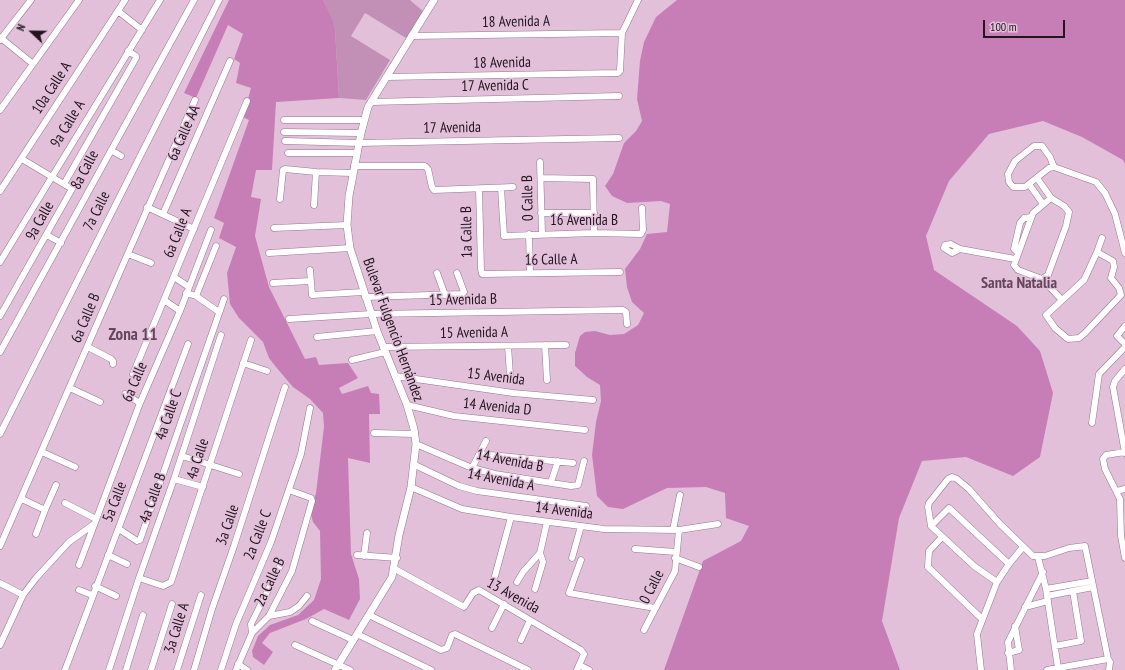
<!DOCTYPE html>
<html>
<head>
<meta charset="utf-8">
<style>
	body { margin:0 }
	#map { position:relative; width:1125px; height:670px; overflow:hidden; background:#e2c0d9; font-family:"PT Sans Narrow",sans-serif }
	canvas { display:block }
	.north { position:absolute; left:12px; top:12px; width:40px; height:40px; -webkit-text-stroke:3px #e2c0d9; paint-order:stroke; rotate:292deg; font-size:11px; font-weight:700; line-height:16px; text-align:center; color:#22151f }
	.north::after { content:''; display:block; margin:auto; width:14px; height:18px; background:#22151f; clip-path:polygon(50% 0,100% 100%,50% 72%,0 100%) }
	.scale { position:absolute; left:983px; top:20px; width:82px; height:18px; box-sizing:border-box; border:2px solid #22151f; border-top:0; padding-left:5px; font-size:12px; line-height:14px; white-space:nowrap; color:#22151f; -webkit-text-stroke:3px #e2c0d9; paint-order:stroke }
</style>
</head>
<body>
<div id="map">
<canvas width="1125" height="670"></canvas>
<div class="north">N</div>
<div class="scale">100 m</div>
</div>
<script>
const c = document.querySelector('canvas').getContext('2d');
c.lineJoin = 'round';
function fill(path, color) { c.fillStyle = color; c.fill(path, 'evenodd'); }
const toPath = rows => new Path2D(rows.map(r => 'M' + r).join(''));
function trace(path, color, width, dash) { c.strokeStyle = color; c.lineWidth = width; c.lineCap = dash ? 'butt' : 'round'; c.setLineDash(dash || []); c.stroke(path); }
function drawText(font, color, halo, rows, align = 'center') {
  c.font = font + ' "PT Sans Narrow",sans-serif'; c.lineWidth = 3; c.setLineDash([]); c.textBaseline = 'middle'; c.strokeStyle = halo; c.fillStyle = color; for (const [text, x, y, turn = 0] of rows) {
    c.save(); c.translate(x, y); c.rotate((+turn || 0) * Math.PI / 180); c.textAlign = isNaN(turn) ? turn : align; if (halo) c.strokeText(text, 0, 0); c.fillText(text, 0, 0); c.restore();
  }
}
const green = toPath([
	[323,0,410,0,424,12,406,38,365,13,351,36,390,60,366,100,339,98,335,29]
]);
const forest = toPath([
	[229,0,323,0,332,19,335,29,339,98,276,102,272,170,256,170,251,197,261,199,255,236,269,287,305,359,316,357,319,365,348,363,358,378,339,388,342,394,368,386,371,393,379,394,380,414,369,414,370,463,348,458,351,554,359,579,360,599,349,620,324,609,306,619,270,633,262,643,273,652,264,665,253,657,252,651,258,636,270,625,298,615,314,600,321,579,320,531,313,522,310,511,316,493,324,427,323,413,310,399,293,387,276,367,269,358,263,342,239,318,230,304,227,273,236,247,219,238,224,223,214,218,249,120,243,117,251,88,236,83,240,63,234,59,243,34,228,25,196,98,184,93],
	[677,0,1125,0,1125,164,1123,160,1082,137,1043,121,989,134,949,181,926,236,934,270,1017,326,1040,351,1053,393,1040,457,1013,476,966,457,922,461,899,518,882,621,900,670,664,670,703,561,741,541,749,526,726,518,725,493,706,487,667,488,623,509,608,507,597,496,592,455,596,422,601,401,600,385,587,377,575,366,575,353,580,336,585,332,595,331,610,335,624,334,638,325,644,313,632,302,627,287,625,269,640,249,647,234,667,232,670,204,661,201,627,203,612,196,605,186,613,174,624,143,636,131,642,121,637,99,640,61,644,42,656,17]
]);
const minor = toPath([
	[118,11,142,30],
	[411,36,622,33],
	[1,38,33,64],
	[0,40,31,0],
	[386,77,618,73,620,71,622,33,638,0],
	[371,102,619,96],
	[0,110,79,0],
	[284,120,364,120],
	[284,132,361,133],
	[285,141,359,143,619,138],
	[111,150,121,156],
	[288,153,357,153],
	[540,162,542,234],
	[354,166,425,166,428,169,432,187,434,190,513,187],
	[1054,167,1050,157,1042,146,1034,146,1015,161,1008,174,1009,182,1013,187,1025,187,1049,168,1054,167,1096,182,1105,193,1115,214,1125,253],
	[541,178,593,179,594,233],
	[1037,178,1051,198,1064,206,1069,212,1066,226,1048,275,1042,279,1018,270,1014,265,1033,213,1051,198],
	[64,184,136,58,136,56,128,51],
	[1029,184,1043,204],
	[501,188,504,236,594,233,641,234,643,230,642,208],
	[479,189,481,269,482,274,620,272],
	[0,191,125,0],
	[280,199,283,170,285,169,316,172,353,173],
	[314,205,316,172],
	[147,207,194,229],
	[541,213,594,213],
	[163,214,230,61],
	[274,228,347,225],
	[529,234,530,273],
	[47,235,61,243],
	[960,249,952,253,944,248,945,245,951,244,960,249,1015,259],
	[1097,252,1113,261,1114,267,1111,278,1119,288,1121,295,1085,333,1079,338,1068,339,1055,328,1046,315,1084,280,1097,252],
	[1097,252,1102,238],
	[269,253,350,248],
	[1018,253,1014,249,1020,223,1024,218,1031,217],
	[128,254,151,263],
	[0,262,160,0],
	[310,270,312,295,363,292],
	[373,271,380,296],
	[437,273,445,295],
	[174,277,189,287],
	[1042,279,1062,300],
	[273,283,310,281],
	[186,293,196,296,219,312],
	[196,296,216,246],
	[365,297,462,294,464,292,457,273],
	[164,300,180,311],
	[0,316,72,189,22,159],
	[289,319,371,314,623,310,626,312,627,324],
	[1125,326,1117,336,1125,344],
	[317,337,377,331],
	[545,345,547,380],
	[508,346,510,375],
	[88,347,111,359,113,361,113,364],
	[383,347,566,345],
	[0,352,194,0],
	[352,360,385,352],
	[243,363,267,371],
	[1125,369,1115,381,1113,387,1125,453],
	[133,374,247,101],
	[395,376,513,393,593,400],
	[70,388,100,402],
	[125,394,140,403],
	[407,405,454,416,585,430],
	[1092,423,1099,374,1125,347],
	[374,433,415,434],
	[0,434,219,0],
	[416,444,472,468,495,474,571,486,578,485,584,461],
	[42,452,75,467],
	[1125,452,1106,455,1103,459,1105,469,1120,499,1121,536,1125,558],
	[480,454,573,463],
	[182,456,239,474],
	[415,465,459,486,477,491,586,506],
	[472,468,486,441],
	[174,479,203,487],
	[551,482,558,461],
	[411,487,462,509,511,517,604,529,679,530,718,524],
	[1117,491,1125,489],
	[22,499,45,510,56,485],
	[65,503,96,519],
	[931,526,949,508,1009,564],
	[119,529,137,541,140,540,224,299],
	[673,530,680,495],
	[36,534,45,510],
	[942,537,929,551,928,567,982,619],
	[0,546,195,100],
	[1023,547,1009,564,997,582,974,566,931,526,928,507,929,503,948,479,952,477,957,479,969,489,1000,524,1033,556,1045,556,1069,548,1085,546,1108,659,1110,662,1109,670],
	[635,549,676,552],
	[108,555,127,564],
	[357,555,397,558],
	[364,556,367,533],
	[1038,557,1046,589,1058,668,1047,670],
	[572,558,581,526],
	[675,558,699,567],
	[581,560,569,593,655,608],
	[79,565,140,403,180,311,211,230],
	[395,569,464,607,473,593,479,590,581,650,584,654,577,670],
	[495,576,511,517],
	[139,578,163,586,171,582,251,340],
	[517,582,523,572,540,553,547,522],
	[0,583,23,595],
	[95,586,116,596],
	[535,589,543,562,540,553],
	[1046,589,1092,581],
	[79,590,92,595],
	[1047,596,1093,587],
	[1025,607,1048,601],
	[369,615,441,650,447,648,452,635,455,634,528,670],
	[269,616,290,612,299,606,307,596],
	[312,621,353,640],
	[492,628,504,604],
	[644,630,675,571,679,530],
	[252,633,251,624,281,564],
	[357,634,431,670],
	[521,640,530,620],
	[0,645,23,595,36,578,69,542,94,524],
	[295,645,350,670],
	[1055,646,1081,641,1073,591],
	[1008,653,1019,650,1015,626],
	[238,664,247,670],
	[579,665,589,670],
	[1058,668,1108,659],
	[65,670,188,344],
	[109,670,139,578,174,479,221,335],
	[126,670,143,615],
	[151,670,172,604],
	[177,670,201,595],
	[194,670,212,609,234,546,285,387],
	[221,670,236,624,271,542,301,454,310,408],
	[236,670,252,633,269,616,292,571,312,501,311,498,289,490],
	[981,670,977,634,997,582],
	[1011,670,1008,642,1043,572]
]);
const tertiary = toPath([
	[335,670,392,577,399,535,411,487,416,444,414,429,407,405,377,331,350,248,347,225,349,196,361,133,368,107,434,0]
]);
const streetNames = [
	["18 Avenida A",516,22,-1],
	["18 Avenida",502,63,-1],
	["17 Avenida C",495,86,-1],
	["10a Calle A",52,88,-57],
	["9a Calle A",68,124,-59],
	["17 Avenida",452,128,-1],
	["6a Calle AA",184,133,-66],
	["8a Calle",85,170,-62],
	["0 Calle B",528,198,-91],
	["7a Calle",97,211,-64],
	["9a Calle",40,221,-61],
	["16 Avenida B",584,221],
	["1a Calle B",467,232,-91],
	["6a Calle A",178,233,-68],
	["16 Calle A",551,260,-1],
	["15 Avenida B",463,300,-1],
	["6a Calle B",86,318,-67],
	["Bulevar Fulgencio Hernández",393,330,70],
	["15 Avenida A",474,333,-1],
	["15 Avenida",496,377,7],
	["6a Calle",135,382,-67],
	["14 Avenida D",497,407,6],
	["4a Calle C",169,415,-71],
	["4a Calle",198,459,-72],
	["14 Avenida B",510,461,11],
	["14 Avenida A",501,480,11],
	["4a Calle B",153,498,-70],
	["5a Calle",115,502,-69],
	["14 Avenida",564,511,7],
	["3a Calle",228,525,-71],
	["2a Calle C",258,535,-69],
	["2a Calle B",270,582,-65],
	["0 Calle",652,587,-63],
	["13 Avenida",513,596,29],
	["3a Calle A",177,628,-73]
];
const neighbourhoodNames = [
	["Santa Natalia",1019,283]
];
const quarterNames = [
	["Zona 11",133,335]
];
fill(green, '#c290b6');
fill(forest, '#c77eb7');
trace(minor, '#96768e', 7);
trace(tertiary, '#96768e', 8);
trace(minor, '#fff', 6);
trace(tertiary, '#fff', 7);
drawText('15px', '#22151f', '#e2c0d9', streetNames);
drawText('bold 16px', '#64475d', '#e2c0d9', neighbourhoodNames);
drawText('bold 17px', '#64475d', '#e2c0d9', quarterNames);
</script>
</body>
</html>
